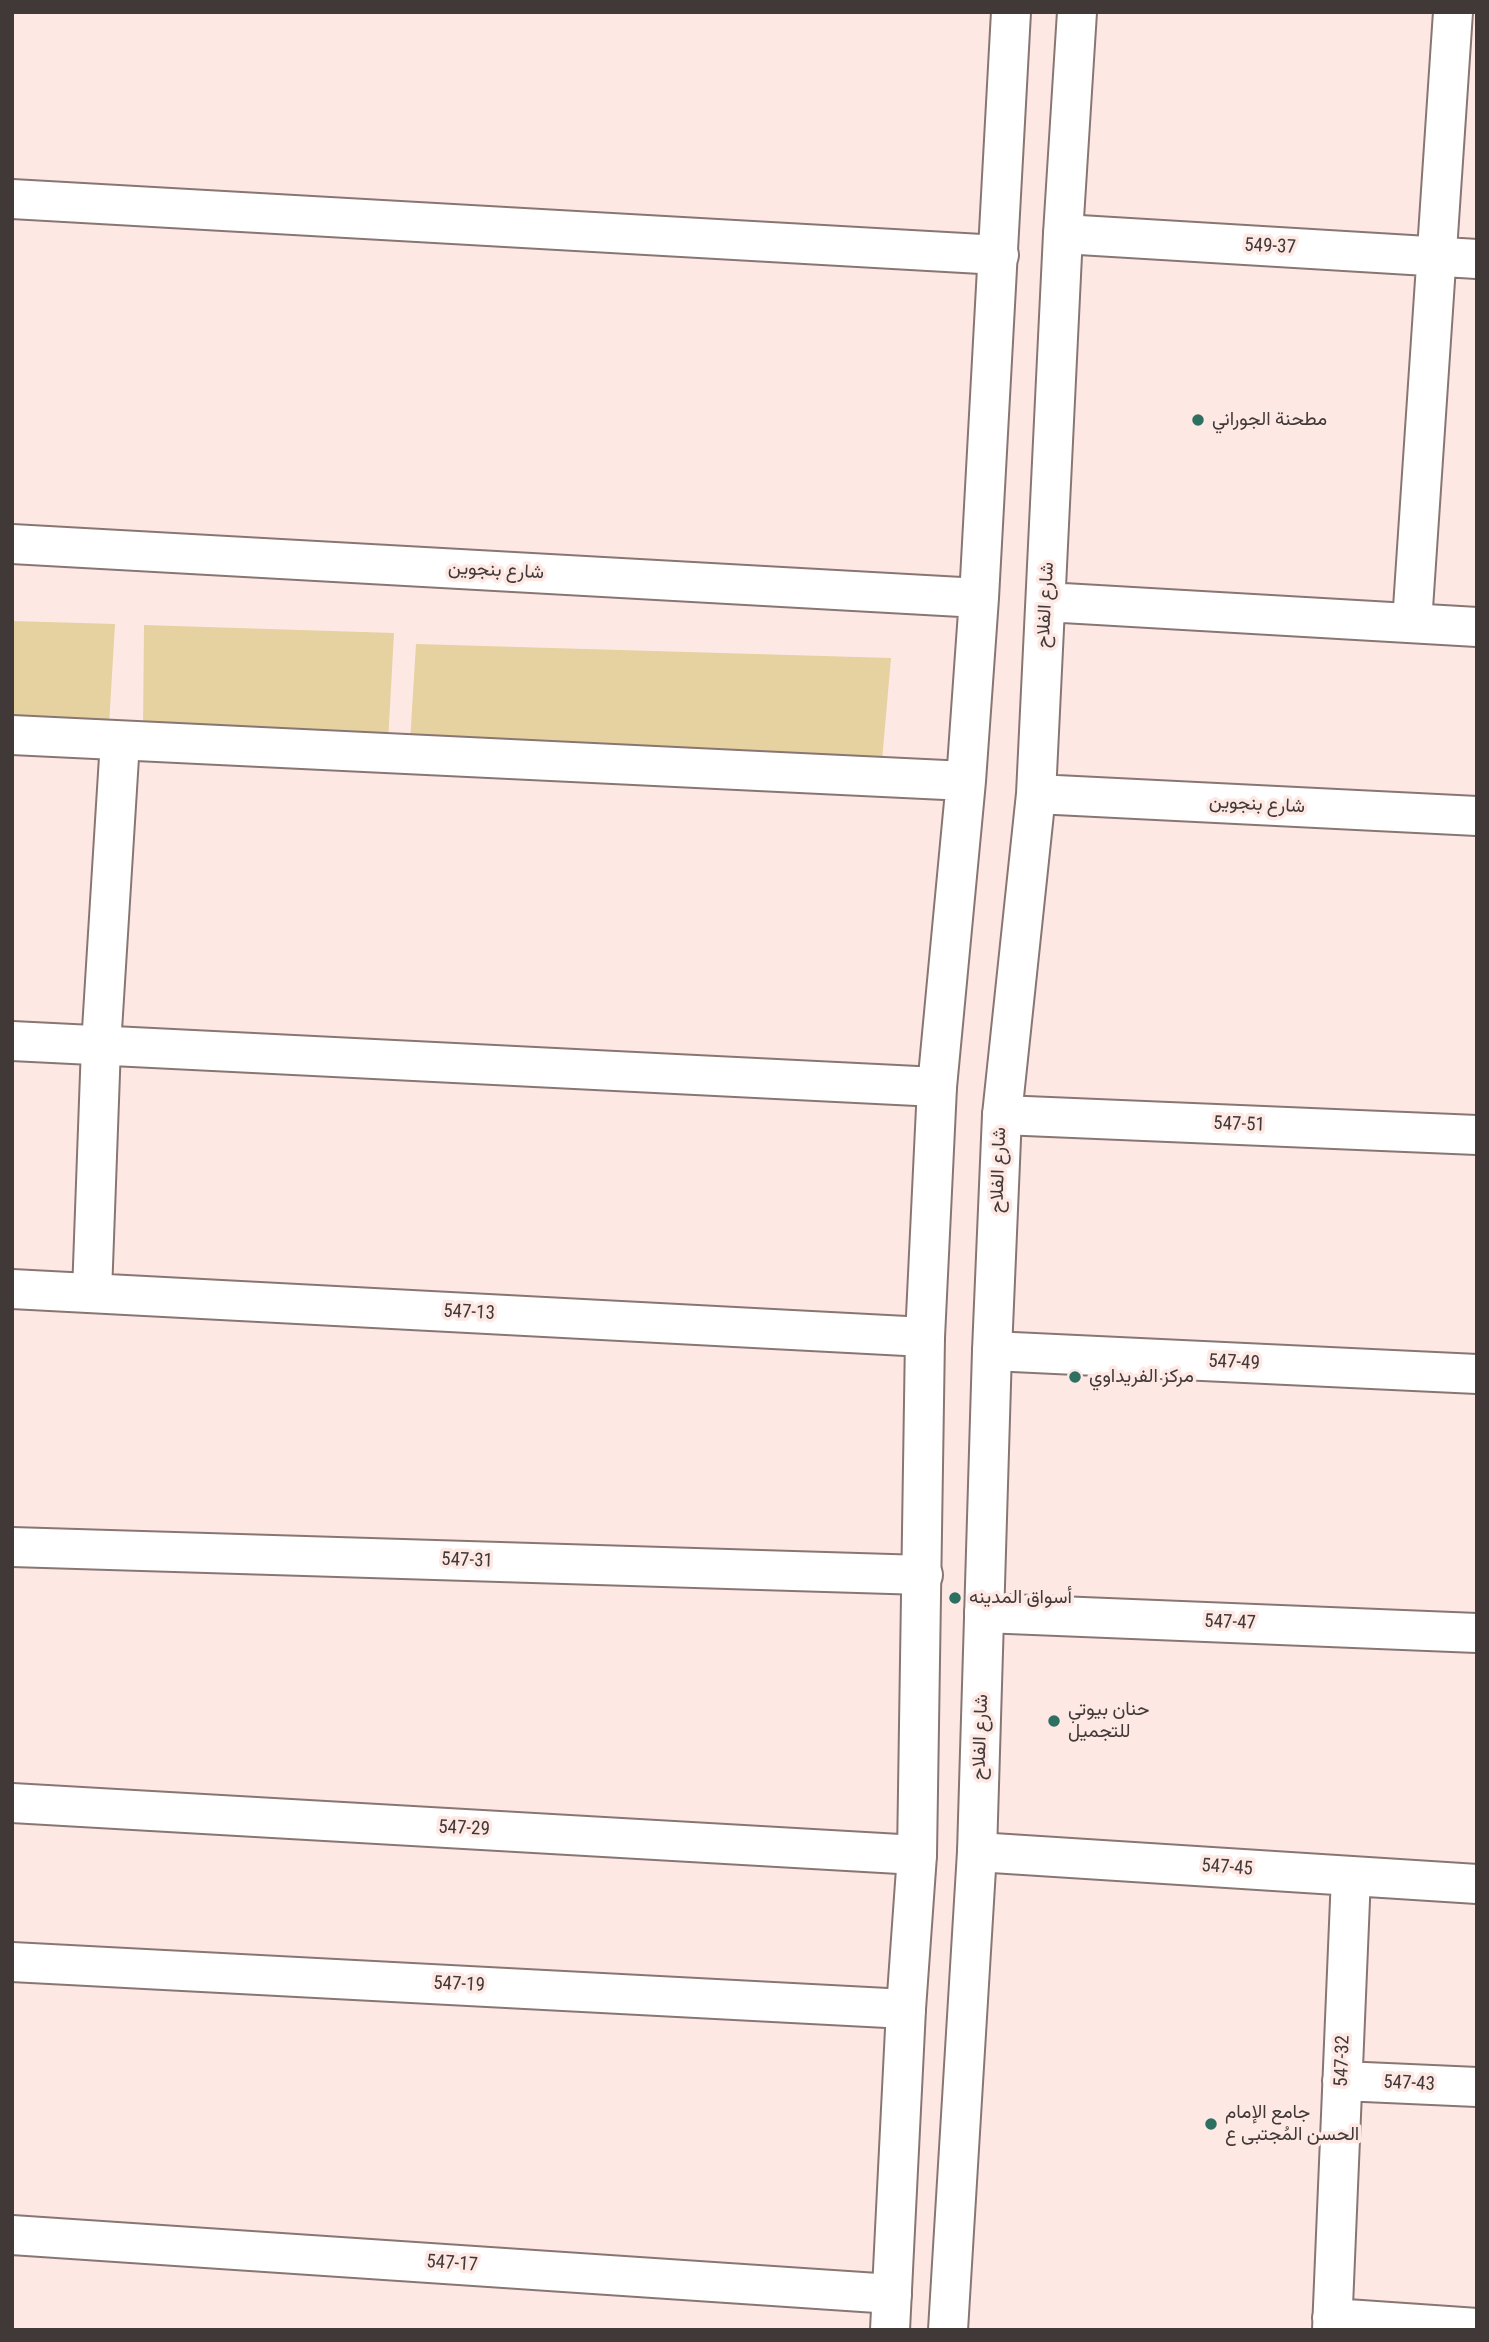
<!DOCTYPE html>
<html>
<head>
<meta charset="utf-8">
<style>
	body { margin:0 }
	#map { position:relative; width:1489px; height:2342px; overflow:hidden; background:#fde8e4; font-family:"Roboto Condensed",sans-serif }
	canvas { display:block }
	.frame { position:absolute; inset:0; border:14px solid #413938; pointer-events:none }
</style>
</head>
<body>
<div id="map">
<canvas width="1489" height="2342"></canvas>
<div class="frame"></div>
</div>
<script>
const c = document.querySelector('canvas').getContext('2d');
c.lineJoin = 'round';
function fill(path, color) { c.fillStyle = color; c.fill(path, 'evenodd'); }
const toPath = rows => new Path2D(rows.map(r => 'M' + r).join(''));
function trace(path, color, width, dash) { c.strokeStyle = color; c.lineWidth = width; c.lineCap = dash ? 'butt' : 'round'; c.setLineDash(dash || []); c.stroke(path); }
function drawText(font, color, halo, rows, align = 'center') {
  c.font = font + ' "Roboto Condensed",Vazirmatn,sans-serif'; c.lineWidth = 7; c.setLineDash([]); c.textBaseline = 'middle'; c.strokeStyle = halo; c.fillStyle = color; for (const [text, x, y, turn = 0] of rows) {
    c.save(); c.translate(x, y); c.rotate((+turn || 0) * Math.PI / 180); c.textAlign = isNaN(turn) ? turn : align; if (halo) c.strokeText(text, 0, 0); c.fillText(text, 0, 0); c.restore();
  }
}
const green = toPath([
	[12,621,115,624,109,725,12,721],
	[144,625,394,633,388,742,143,730],
	[416,644,891,658,881,772,410,743]
]);
const street = toPath([
	[12,199,999,255],
	[1063,234,1477,259],
	[1412,623,1453,12],
	[12,1041,937,1087],
	[1002,1115,1477,1135],
	[12,1289,925,1337],
	[92,1293,101,1046,120,741],
	[992,1351,1477,1374],
	[12,1547,923,1575],
	[984,1613,1477,1633],
	[12,1803,917,1855],
	[977,1852,1477,1884],
	[12,1962,906,2009],
	[1342,2081,1477,2087],
	[12,2235,892,2294],
	[1332,2318,1477,2328],
	[1332,2330,1351,1876]
]);
const secondary = toPath([
	[12,544,979,598],
	[1046,602,1477,627],
	[12,735,966,781],
	[1036,794,1477,816],
	[890,2330,906,2009,917,1855,925,1337,937,1087,966,781,979,598,1011,12],
	[948,2330,977,1852,992,1351,1002,1115,1036,794,1063,234,1077,12]
]);
const markers = [
	[1198,420,7,"#2d7062"],
	[1075,1377,7,"#2d7062"],
	[955,1598,7,"#2d7062"],
	[1054,1721,7,"#2d7062"],
	[1211,2124,7,"#2d7062"]
];
const streetNames = [
	["549-37",1270,247,3],
	["شارع بنجوين",496,571,3],
	["شارع الفلاح",1046,605,-87],
	["شارع بنجوين",1257,805,3],
	["547-51",1239,1125,2],
	["شارع الفلاح",999,1170,-88],
	["547-13",469,1313,3],
	["547-49",1234,1363,3],
	["547-31",467,1561,2],
	["547-47",1230,1623,2],
	["شارع الفلاح",981,1737,-88],
	["547-29",464,1829,3],
	["547-45",1227,1868,4],
	["547-19",459,1985,3],
	["547-32",1343,2061,-88],
	["547-43",1409,2084,3],
	["547-17",452,2264,4]
];
const poiNames = [
	["مطحنة الجوراني",1212,420],
	["مركز الفريداوي",1089,1377],
	["أسواق المدينه",969,1598],
	["حنان بيوتي",1068,1710],
	["للتجميل",1068,1732],
	["جامع الإمام",1225,2113],
	["الحسن المُجتبى ع",1225,2135]
];
fill(green, '#e6d1a0');
trace(street, '#887673', 42);
trace(secondary, '#887673', 42);
trace(street, '#fff', 38);
trace(secondary, '#fff', 38);
for (const [x, y, r, color] of markers) { const dot = new Path2D(); dot.arc(x, y, r, 0, 2 * Math.PI); c.fillStyle = color; c.fill(dot); trace(dot, '#fde8e4', 2.5); }
drawText('19px', '#413938', '#fde8e4', streetNames);
drawText('19px', '#413938', '#fde8e4', poiNames, 'left');
</script>
</body>
</html>
